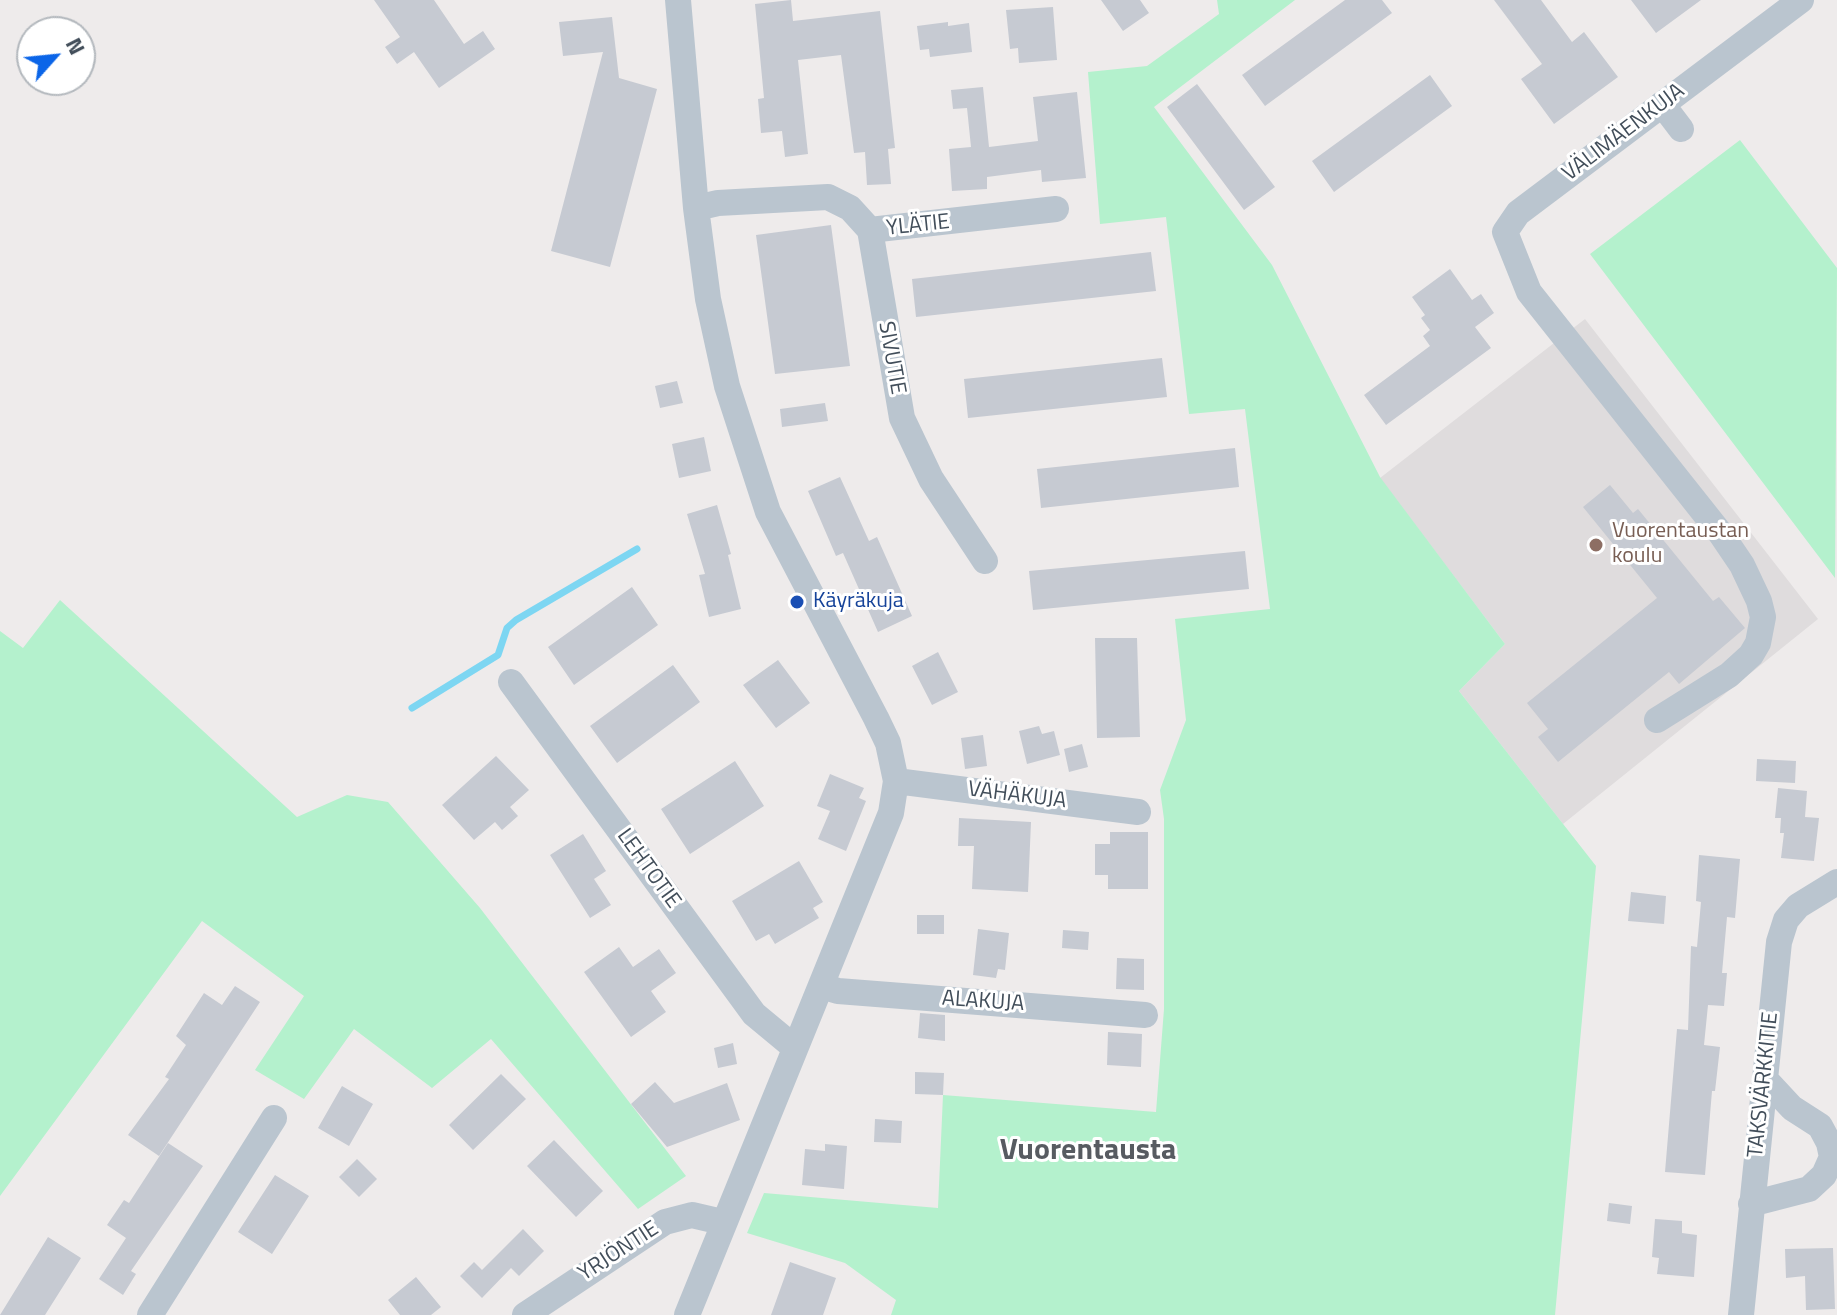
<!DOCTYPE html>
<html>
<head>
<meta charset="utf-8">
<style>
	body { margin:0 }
	#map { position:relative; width:1837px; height:1315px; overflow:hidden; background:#eeebeb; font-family:"Titillium Web",sans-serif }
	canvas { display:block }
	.north { position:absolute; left:16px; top:16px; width:80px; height:80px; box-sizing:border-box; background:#fff; border:2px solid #b3b8bd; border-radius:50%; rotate:63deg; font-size:22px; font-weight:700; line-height:32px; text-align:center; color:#424e5a }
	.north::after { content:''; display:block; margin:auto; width:28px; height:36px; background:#0b65e8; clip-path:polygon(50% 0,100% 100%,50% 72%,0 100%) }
</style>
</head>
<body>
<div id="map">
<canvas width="1837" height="1315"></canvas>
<div class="north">N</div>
</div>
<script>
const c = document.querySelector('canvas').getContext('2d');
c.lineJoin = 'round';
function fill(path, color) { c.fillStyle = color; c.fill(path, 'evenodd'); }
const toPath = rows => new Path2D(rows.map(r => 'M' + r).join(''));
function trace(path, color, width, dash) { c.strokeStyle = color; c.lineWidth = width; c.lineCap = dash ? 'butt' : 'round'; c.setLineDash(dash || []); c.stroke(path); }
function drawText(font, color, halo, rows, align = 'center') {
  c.font = font + ' "Titillium Web",sans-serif'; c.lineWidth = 6; c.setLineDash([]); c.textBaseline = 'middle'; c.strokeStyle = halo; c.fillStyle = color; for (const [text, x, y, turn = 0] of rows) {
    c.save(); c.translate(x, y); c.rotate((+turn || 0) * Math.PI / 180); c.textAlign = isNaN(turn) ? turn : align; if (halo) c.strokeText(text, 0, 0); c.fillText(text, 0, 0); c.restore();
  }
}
const education = toPath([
	[1585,319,1818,619,1563,824,1459,691,1505,644,1380,478]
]);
const green = toPath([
	[1217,0,1295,0,1154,107,1272,265,1380,477,1505,644,1459,691,1596,866,1555,1315,891,1315,896,1300,845,1263,747,1233,764,1193,938,1208,943,1095,1156,1112,1164,1009,1164,819,1160,790,1186,720,1175,619,1270,609,1245,409,1189,414,1166,217,1100,224,1088,72,1147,66,1219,14],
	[1740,140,1837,268,1835,578,1590,254],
	[60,600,297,817,347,795,388,802,480,908,686,1176,638,1209,491,1039,432,1088,354,1029,304,1099,255,1070,304,996,202,921,0,1196,0,631,23,648]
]);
const stream = toPath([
	[412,708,498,655,507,628,516,620,637,549]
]);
const building = toPath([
	[374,0,434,0,464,44,483,31,495,49,439,88,414,52,397,64,385,47,400,37],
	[791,0,793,21,880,11,895,148,888,149,891,184,867,185,865,152,854,153,841,55,798,60,808,154,785,157,782,131,761,133,758,99,764,98,755,4],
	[1101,0,1140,0,1149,13,1123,31],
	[1345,0,1382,0,1392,13,1265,106,1242,75],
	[1494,0,1541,0,1572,42,1584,32,1618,77,1554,124,1521,79,1542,64],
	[1631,0,1701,0,1656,33],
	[1053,7,1057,60,1019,63,1018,48,1010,49,1006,10],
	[612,17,619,78,657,89,610,267,551,251,603,52,563,56,559,22],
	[948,22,948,26,969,23,972,52,930,57,929,49,920,50,917,26],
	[1430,75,1452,106,1334,192,1312,161],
	[1197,84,1275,187,1244,210,1167,107],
	[983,87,989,147,1038,141,1033,97,1077,92,1086,178,1042,182,1041,170,987,177,987,189,952,191,949,149,971,147,967,108,953,109,951,90],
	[831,225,850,366,775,374,756,235],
	[1151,252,1156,291,916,317,912,279],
	[1450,269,1472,300,1481,294,1494,313,1475,327,1491,348,1386,425,1364,395,1430,346,1423,336,1430,330,1421,318,1425,315,1412,297],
	[1162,358,1167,397,968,418,964,379],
	[677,381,683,403,660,408,655,386],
	[825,403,828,421,782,427,780,409],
	[704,437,711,471,679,478,672,444],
	[1235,448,1239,487,1041,508,1037,469],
	[840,477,869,541,877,537,912,616,878,632,843,553,836,556,808,491],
	[1610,485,1633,513,1638,509,1713,601,1719,597,1745,628,1679,684,1669,672,1558,762,1538,737,1548,729,1527,703,1657,598,1583,507],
	[717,505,731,554,728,555,741,609,709,617,699,575,705,574,687,514],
	[1245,551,1249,589,1033,610,1029,571],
	[632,587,658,625,574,685,548,647],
	[1095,638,1137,638,1140,737,1097,738],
	[938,652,958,692,932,705,912,666],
	[778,660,810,703,776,728,743,685],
	[673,665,700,702,617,763,590,726],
	[1039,726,1042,734,1054,731,1060,755,1027,764,1019,731],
	[983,735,987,766,965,769,961,738],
	[1082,744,1088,767,1069,772,1064,749],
	[496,756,529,790,510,807,518,816,502,830,495,822,474,840,442,805],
	[1757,759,1796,761,1795,783,1756,781],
	[735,761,764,806,690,854,661,809],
	[830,774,864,788,859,798,866,801,846,851,818,839,830,811,817,806],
	[1778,788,1807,791,1805,817,1819,818,1814,861,1781,858,1784,833,1780,833,1781,818,1775,818],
	[959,818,1031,822,1028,892,972,889,974,846,958,846],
	[1110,832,1148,832,1148,889,1108,889,1108,875,1095,875,1095,844,1110,844],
	[583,834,606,871,594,879,611,905,590,918,550,855],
	[1699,855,1740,859,1735,918,1727,917,1722,973,1727,973,1724,1006,1708,1005,1704,1045,1720,1047,1715,1091,1712,1091,1705,1175,1665,1172,1677,1029,1688,1030,1691,946,1697,947,1701,902,1696,901],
	[799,861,823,902,813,908,819,918,775,944,769,934,756,941,732,901],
	[1631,892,1666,896,1664,924,1628,921],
	[917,915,944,915,944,934,917,934],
	[978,929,1009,933,1005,970,998,969,996,978,973,975],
	[1063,930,1089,932,1088,950,1062,948],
	[619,947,633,967,659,949,676,973,651,991,666,1012,631,1037,584,972],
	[1117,958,1144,959,1144,990,1116,989],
	[235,986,260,1002,159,1156,128,1135,169,1079,165,1077,186,1045,176,1036,204,993,222,1005],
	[920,1013,945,1015,945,1041,918,1038],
	[1108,1032,1142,1034,1141,1067,1107,1065],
	[733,1043,737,1064,718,1068,714,1048],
	[915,1072,944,1073,943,1095,915,1094],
	[501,1074,526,1099,473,1150,449,1125],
	[655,1082,674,1103,727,1083,740,1120,667,1147,631,1104],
	[342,1086,373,1104,349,1146,318,1128],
	[875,1119,902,1121,901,1143,874,1142],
	[554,1140,603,1191,576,1217,527,1166],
	[168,1143,203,1166,131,1271,136,1274,123,1295,99,1279,126,1238,107,1225,124,1200,129,1203],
	[825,1144,847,1146,844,1189,802,1185,805,1149,825,1151],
	[357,1159,377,1179,359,1197,339,1177],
	[275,1175,309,1196,272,1254,238,1232],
	[1609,1203,1632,1206,1630,1224,1607,1221],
	[1655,1219,1682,1221,1682,1233,1697,1235,1694,1277,1657,1274,1659,1258,1652,1257],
	[523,1229,544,1251,519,1276,511,1268,482,1298,460,1276,474,1262,482,1270],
	[48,1237,81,1258,45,1315,0,1315],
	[1833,1248,1835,1309,1806,1310,1805,1276,1786,1278,1785,1249],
	[790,1262,836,1278,823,1315,771,1315],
	[416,1277,441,1307,431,1315,400,1315,388,1300]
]);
const minor = toPath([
	[678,0,696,208,708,299,727,386,768,512,876,718,888,743,896,781,891,813,687,1315],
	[1662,104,1681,129],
	[696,208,718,203,828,197,850,208,870,230,1056,209],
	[870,230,902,418,931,479,985,561],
	[511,682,754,1014,795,1048],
	[1657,720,1729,675,1751,655,1758,643,1763,617,1759,601,1742,565,1721,534,1529,292,1505,232,1518,213,1801,0],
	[896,781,1138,812],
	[821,986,838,991,1145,1015],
	[1751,1204,1809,1189,1824,1175,1832,1157,1829,1143,1820,1126,1792,1108,1765,1079],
	[150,1315,274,1118],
	[525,1315,665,1222,692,1215,722,1222],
	[1741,1315,1779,942,1786,920,1798,906,1837,882]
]);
const markers = [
	[1596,545,8,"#8d6e63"],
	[797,602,8,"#1a4fb4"]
];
const streetNames = [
	["VÄLIMÄENKUJA",1624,133,-37],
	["YLÄTIE",918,226,-6],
	["SIVUTIE",891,358,80],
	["VÄHÄKUJA",1017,796,7],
	["LEHTOTIE",648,869,54],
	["ALAKUJA",983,1002,4],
	["TAKSVÄRKKITIE",1764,1085,-84],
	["YRJÖNTIE",619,1252,-33]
];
const educationNames = [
	["Vuorentaustan",1612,532],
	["koulu",1612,557]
];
const transitNames = [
	["Käyräkuja",813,602]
];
const districtNames = [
	["Vuorentausta",1088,1152]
];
fill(education, '#dfdcdd');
fill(green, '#b4f1cd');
trace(stream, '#7dd6f2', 7);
fill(building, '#c6cad2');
trace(minor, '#bac5cf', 26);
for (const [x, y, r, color] of markers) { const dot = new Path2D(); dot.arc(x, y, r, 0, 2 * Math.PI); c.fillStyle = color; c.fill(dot); trace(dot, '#fff', 3); }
drawText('22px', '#424e5a', '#fff', streetNames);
drawText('22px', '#785e54', '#fff', educationNames, 'left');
drawText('22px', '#164399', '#fff', transitNames, 'left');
drawText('bold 30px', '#575b61', '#fff', districtNames);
</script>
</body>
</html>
